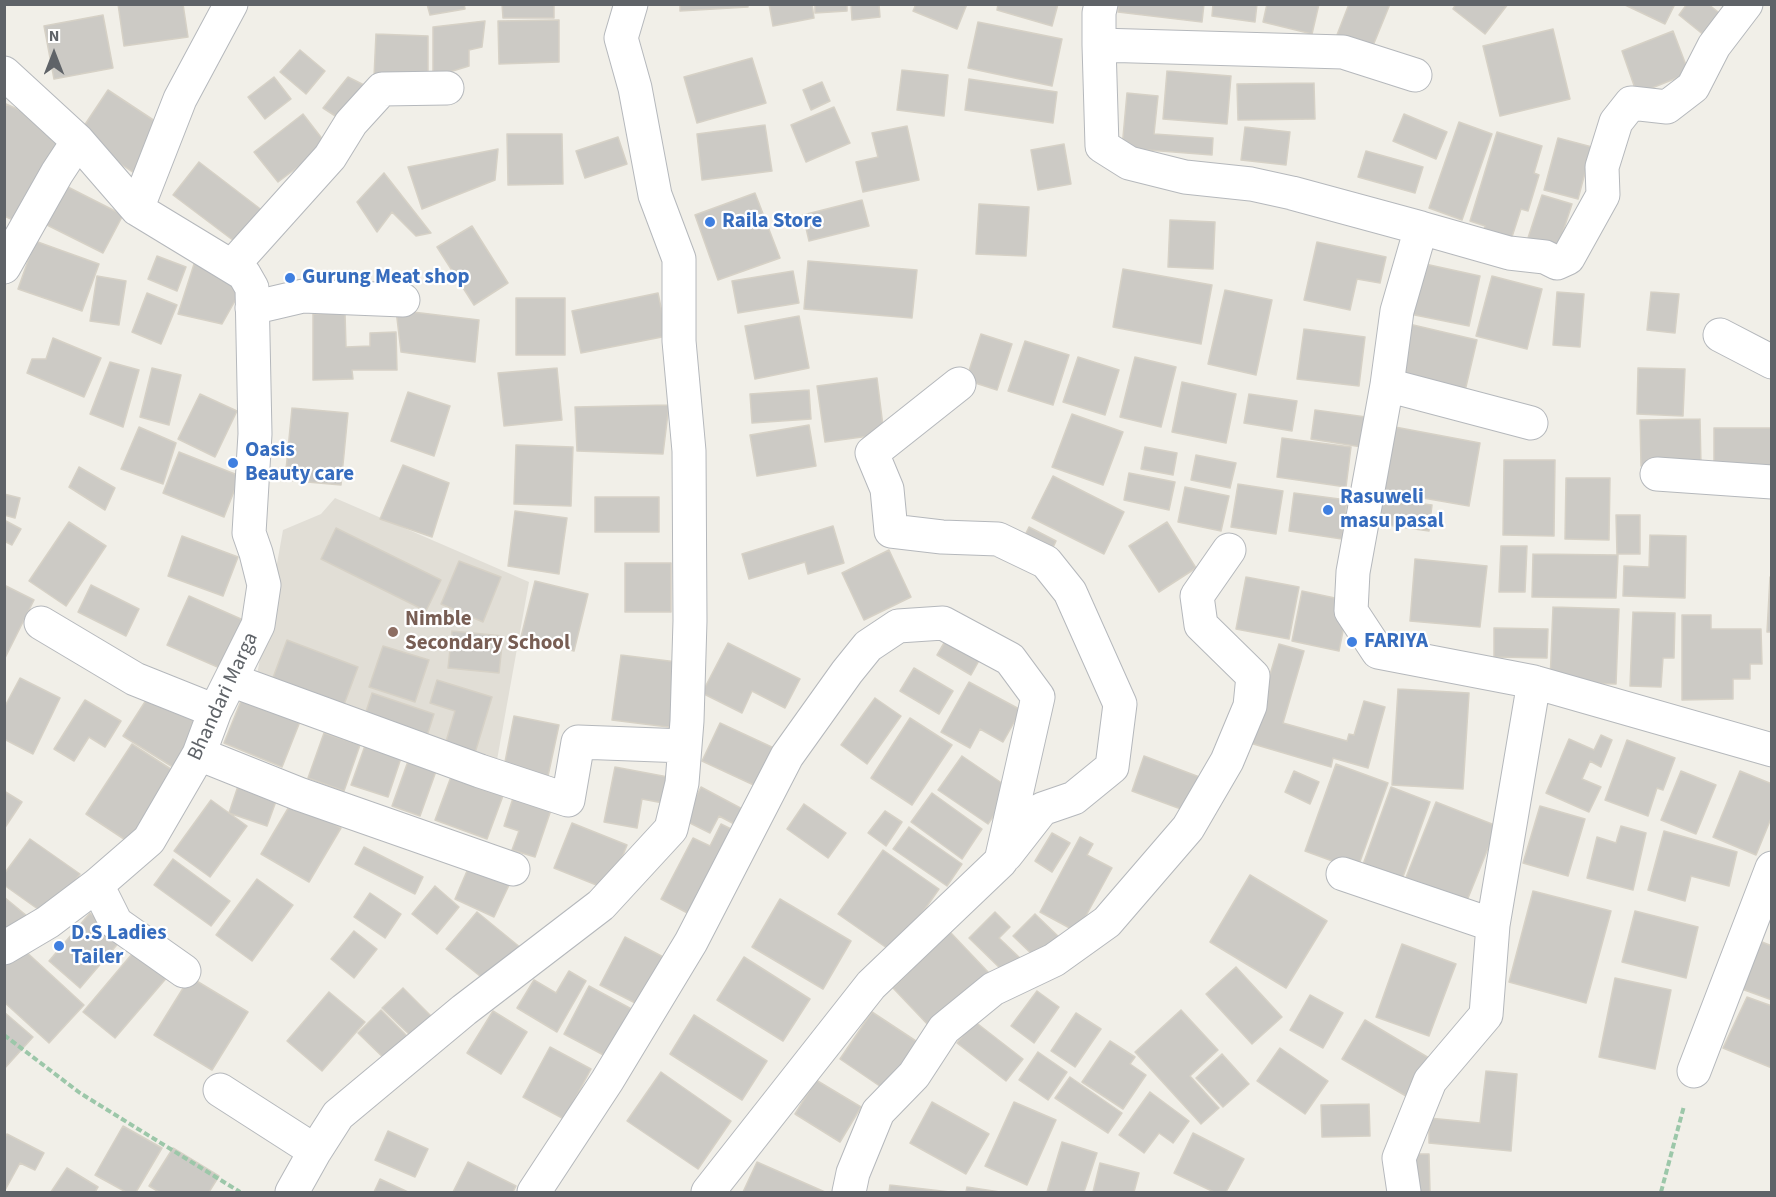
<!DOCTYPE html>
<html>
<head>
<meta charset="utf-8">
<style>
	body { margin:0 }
	#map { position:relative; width:1776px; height:1197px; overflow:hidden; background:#f1efe8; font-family:"Source Sans 3",sans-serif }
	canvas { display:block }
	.frame { position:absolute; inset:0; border:6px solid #5f6368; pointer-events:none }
	.north { position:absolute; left:24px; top:24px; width:60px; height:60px; -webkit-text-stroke:4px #fff; paint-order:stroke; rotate:0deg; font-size:16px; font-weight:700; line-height:24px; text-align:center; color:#5f6368 }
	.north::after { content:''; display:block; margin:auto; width:21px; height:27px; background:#5f6368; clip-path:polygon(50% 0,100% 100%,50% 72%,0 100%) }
</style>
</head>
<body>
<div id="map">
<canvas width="1776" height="1197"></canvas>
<div class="frame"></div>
<div class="north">N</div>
</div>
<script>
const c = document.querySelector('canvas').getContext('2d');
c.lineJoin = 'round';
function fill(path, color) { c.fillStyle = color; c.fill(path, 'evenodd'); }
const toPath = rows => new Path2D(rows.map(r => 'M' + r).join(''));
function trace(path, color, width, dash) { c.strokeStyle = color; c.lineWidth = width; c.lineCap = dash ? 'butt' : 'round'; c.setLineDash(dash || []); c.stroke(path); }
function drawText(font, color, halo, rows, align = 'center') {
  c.font = font + ' "Source Sans 3",sans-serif'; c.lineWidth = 4.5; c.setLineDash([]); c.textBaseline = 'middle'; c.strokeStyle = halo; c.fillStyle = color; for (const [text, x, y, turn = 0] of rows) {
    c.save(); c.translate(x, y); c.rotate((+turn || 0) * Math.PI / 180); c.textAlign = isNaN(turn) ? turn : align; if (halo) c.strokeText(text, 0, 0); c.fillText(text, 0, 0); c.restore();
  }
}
const education = toPath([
	[335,498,529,582,495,771,256,681,283,530,321,514]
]);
const building = toPath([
	[118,4,183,4,188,37,124,46,118,4],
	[427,4,464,4,465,9,430,15,427,4],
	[502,4,554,4,554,18,503,18,502,4],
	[680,4,748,4,748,7,680,11,680,4],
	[769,4,812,4,814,18,773,26,769,4],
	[815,4,847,4,847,11,815,13,815,4],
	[851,4,879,4,880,17,852,20,851,4],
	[916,4,967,4,957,29,913,11,916,4],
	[998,4,1058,4,1052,26,997,10,998,4],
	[1119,4,1204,4,1202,22,1118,12,1119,4],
	[1213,4,1257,4,1255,22,1212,16,1213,4],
	[1267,4,1319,4,1312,34,1263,22,1267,4],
	[1349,4,1390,4,1370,53,1335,40,1349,4],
	[1456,4,1508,4,1485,34,1453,9,1456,4],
	[1623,4,1675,4,1665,24,1623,4],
	[1687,4,1708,4,1727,19,1710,40,1679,15,1687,4],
	[103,15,113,68,54,79,44,26,103,15],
	[559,20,559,62,499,64,498,21,559,20],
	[485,21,482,47,469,50,469,66,433,77,433,27,485,21],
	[978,22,1062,39,1052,86,968,68,978,22],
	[1553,29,1570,99,1500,116,1483,46,1553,29],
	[1673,31,1689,73,1637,94,1622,51,1673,31],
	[376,34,428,36,428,82,374,77,376,34],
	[300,50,325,71,306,94,280,72,300,50],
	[752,58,766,103,697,123,684,77,752,58],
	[902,70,948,75,944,116,897,110,902,70],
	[1167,71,1231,76,1227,124,1163,119,1167,71],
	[274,77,291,99,265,119,248,97,274,77],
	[348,77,374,90,343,121,323,108,348,77],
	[969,79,1057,92,1053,123,965,110,969,79],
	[822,82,830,101,811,110,803,90,822,82],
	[1314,83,1315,119,1238,120,1237,84,1314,83],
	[108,90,164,127,134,173,78,135,108,90],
	[1127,93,1158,96,1154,134,1213,138,1212,155,1122,148,1127,93],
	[6,104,64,130,18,222,4,216,4,107,6,104],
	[834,107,850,143,806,162,791,125,834,107],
	[303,114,327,145,278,182,254,152,303,114],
	[1404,114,1447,132,1436,159,1393,141,1404,114],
	[1459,122,1492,134,1462,220,1429,208,1459,122],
	[765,125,772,171,702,180,697,134,765,125],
	[907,126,919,180,863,192,856,162,878,157,872,133,907,126],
	[1245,127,1290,132,1286,165,1241,160,1245,127],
	[1497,132,1542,146,1534,173,1539,175,1528,211,1521,209,1510,243,1483,234,1485,226,1470,221,1497,132],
	[507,134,562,134,563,184,508,185,507,134],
	[618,137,627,164,585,178,576,151,618,137],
	[1558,138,1592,147,1578,199,1544,190,1558,138],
	[1064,144,1071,184,1038,190,1031,150,1064,144],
	[498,149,495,180,422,209,408,167,498,149],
	[1366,151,1423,167,1415,193,1358,177,1366,151],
	[199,162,263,211,238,244,173,195,199,162],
	[384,173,431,233,416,236,392,212,377,232,357,202,384,173],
	[60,183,123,215,103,253,41,222,60,183],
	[755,193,780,258,718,280,695,215,755,193],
	[1542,195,1572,204,1557,250,1527,241,1542,195],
	[862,200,869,226,809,241,803,215,862,200],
	[979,204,1029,207,1026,256,976,254,979,204],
	[1170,220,1215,222,1213,269,1168,267,1170,220],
	[472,226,508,283,474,305,437,247,472,226],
	[35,241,99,264,82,311,18,289,35,241],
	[1317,242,1386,257,1380,283,1357,279,1350,310,1304,300,1317,242],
	[157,256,186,267,177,291,148,279,157,256],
	[195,261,245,283,222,324,178,314,195,261],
	[808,261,917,270,912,318,804,309,808,261],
	[1416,262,1480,276,1469,326,1405,313,1416,262],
	[1123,269,1212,285,1201,344,1113,327,1123,269],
	[793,271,799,303,738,313,732,281,793,271],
	[97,276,126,281,119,325,90,321,97,276],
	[1492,276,1542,289,1527,349,1476,336,1492,276],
	[1225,290,1272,300,1256,375,1208,364,1225,290],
	[1557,292,1584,294,1580,347,1553,345,1557,292],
	[1651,292,1679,294,1675,333,1647,330,1651,292],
	[147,293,177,305,161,344,132,332,147,293],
	[658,293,667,336,581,353,572,311,658,293],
	[516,298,565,298,565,355,516,355,516,298],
	[396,310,479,320,475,362,401,352,396,310],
	[345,313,346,347,370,346,370,333,396,332,397,370,352,370,353,379,313,380,313,314,345,313],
	[799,316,809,368,755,379,745,326,799,316],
	[1409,324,1477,340,1465,391,1397,374,1409,324],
	[1304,329,1365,337,1359,386,1297,379,1304,329],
	[981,334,1012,344,997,390,966,380,981,334],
	[53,338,101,358,84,397,27,373,32,359,46,359,53,338],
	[1025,341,1069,355,1053,405,1008,391,1025,341],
	[1078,357,1119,370,1105,415,1063,402,1078,357],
	[1135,357,1176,367,1161,427,1120,417,1135,357],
	[110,362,139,370,123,427,90,414,110,362],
	[152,368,181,375,169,425,140,417,152,368],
	[557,368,562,420,504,426,498,373,557,368],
	[1638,368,1685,369,1683,416,1637,414,1638,368],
	[877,378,884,434,825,442,817,386,877,378],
	[1182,382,1236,394,1226,443,1172,432,1182,382],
	[809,390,811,419,752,423,750,394,809,390],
	[408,392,450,406,434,456,391,441,408,392],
	[200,394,237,411,215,457,178,439,200,394],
	[1249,394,1297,401,1292,431,1244,423,1249,394],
	[669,405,663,454,577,451,575,407,669,405],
	[292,408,348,413,341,485,285,480,292,408],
	[1315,410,1366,417,1362,447,1311,439,1315,410],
	[1072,414,1123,432,1103,485,1052,467,1072,414],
	[1700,419,1701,466,1641,466,1640,420,1700,419],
	[809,425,816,466,757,476,750,435,809,425],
	[139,427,176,443,163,484,121,469,139,427],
	[1395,427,1480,443,1469,506,1383,491,1395,427],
	[1714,428,1772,428,1772,475,1714,476,1714,428],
	[1282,438,1351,447,1346,487,1277,477,1282,438],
	[516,445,573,447,571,506,514,504,516,445],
	[1145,447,1177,453,1173,475,1141,469,1145,447],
	[179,452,240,476,224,517,163,493,179,452],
	[1196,455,1236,463,1230,488,1191,480,1196,455],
	[1504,460,1555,460,1554,536,1503,535,1504,460],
	[403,465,449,483,432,537,380,519,403,465],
	[79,467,115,488,105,510,69,487,79,467],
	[1129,473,1175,482,1169,510,1124,500,1129,473],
	[1053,476,1124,512,1104,554,1032,518,1053,476],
	[1566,478,1610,478,1609,540,1565,539,1566,478],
	[1238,484,1283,491,1276,534,1231,527,1238,484],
	[1185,487,1229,496,1221,531,1178,522,1185,487],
	[1294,493,1347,500,1342,539,1289,531,1294,493],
	[4,494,20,498,15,518,4,515,4,494],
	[595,497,659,497,659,532,595,532,595,497],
	[1368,497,1432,505,1429,531,1365,522,1368,497],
	[515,511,567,518,559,574,508,566,515,511],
	[1616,515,1640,515,1640,554,1617,554,1616,515],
	[4,520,21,529,12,545,4,541,4,520],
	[69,522,106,546,66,606,29,581,69,522],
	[1167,522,1196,568,1159,592,1129,546,1167,522],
	[833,526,844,563,808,574,805,562,749,579,742,554,833,526],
	[1029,527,1056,541,1050,554,1022,541,1029,527],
	[336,528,441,580,426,611,321,559,336,528],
	[1650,535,1686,536,1685,598,1623,596,1624,566,1649,567,1650,535],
	[182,536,238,557,223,596,168,576,182,536],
	[1501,546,1527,546,1525,592,1499,592,1501,546],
	[889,550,911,597,864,620,842,573,889,550],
	[1533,554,1618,555,1616,598,1532,597,1533,554],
	[1415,559,1487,566,1480,627,1410,621,1415,559],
	[459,561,501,577,483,622,441,604,459,561],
	[625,563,671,563,671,612,625,612,625,563],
	[1246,577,1299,587,1289,639,1236,629,1246,577],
	[1770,577,1772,577,1772,632,1767,632,1770,577],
	[535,581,588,594,574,651,521,637,535,581],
	[4,585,34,600,4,660,4,585],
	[91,585,139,609,126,636,78,612,91,585],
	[1302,591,1349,601,1339,651,1292,641,1302,591],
	[189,596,250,623,229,672,167,645,189,596],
	[1553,607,1619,609,1616,684,1550,682,1553,607],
	[1633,612,1675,613,1674,658,1663,658,1661,687,1630,686,1633,612],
	[1682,615,1711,615,1711,629,1761,629,1762,664,1750,664,1750,679,1733,679,1733,699,1682,700,1682,615],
	[1494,628,1548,629,1547,658,1494,657,1494,628],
	[452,631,503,636,499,673,448,668,452,631],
	[947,638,981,657,971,675,937,655,947,638],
	[287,640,358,667,342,710,271,683,287,640],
	[728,643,800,679,785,708,752,691,742,713,702,693,728,643],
	[1279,644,1304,651,1283,723,1347,741,1349,734,1354,735,1364,701,1385,707,1368,768,1333,758,1331,767,1250,743,1279,644],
	[383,646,429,660,415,702,369,687,383,646],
	[621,655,685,663,676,728,612,720,621,655],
	[914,668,953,691,939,714,900,691,914,668],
	[20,678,60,698,33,754,4,739,4,708,20,678],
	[437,680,492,697,475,753,445,745,455,711,430,703,437,680],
	[969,682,1021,710,1003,742,980,729,970,748,941,732,969,682],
	[1398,689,1469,693,1463,789,1392,785,1398,689],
	[152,691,204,724,176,769,123,736,152,691],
	[372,693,434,714,425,742,363,721,372,693],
	[243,696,301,719,282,767,224,743,243,696],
	[875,698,901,716,867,764,841,745,875,698],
	[85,700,121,721,105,747,89,737,74,761,54,749,85,700],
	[514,716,559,725,548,776,504,767,514,716],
	[910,718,952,745,912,805,871,778,910,718],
	[720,723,776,749,758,787,702,761,720,723],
	[324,733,360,745,344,791,308,778,324,733],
	[1601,735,1612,740,1601,767,1590,761,1582,779,1601,787,1589,812,1546,793,1569,739,1594,750,1601,735],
	[367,740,403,752,388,797,351,785,367,740],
	[1627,740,1675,758,1663,790,1657,788,1648,816,1605,800,1627,740],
	[132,744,180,775,133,845,86,814,132,744],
	[412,750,440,760,420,816,392,806,412,750],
	[962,756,1012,790,988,824,938,790,962,756],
	[1144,756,1202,778,1189,812,1132,791,1144,756],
	[1336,764,1388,783,1357,870,1305,851,1336,764],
	[615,767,668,777,663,803,642,799,637,828,604,822,615,767],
	[1294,771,1319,782,1310,804,1285,792,1294,771],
	[1681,771,1716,785,1696,834,1661,820,1681,771],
	[1740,771,1772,784,1772,816,1756,855,1713,837,1740,771],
	[452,774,504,793,487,839,435,820,452,774],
	[240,780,279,793,267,826,229,813,240,780],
	[701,787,746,811,738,826,719,816,710,833,684,820,701,787],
	[1391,787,1430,802,1400,885,1361,870,1391,787],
	[4,791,22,802,4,829,4,791],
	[932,793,982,829,962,859,911,822,932,793],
	[514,795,552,807,535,857,512,850,519,831,504,826,514,795],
	[211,800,247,826,210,877,174,851,211,800],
	[293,800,341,828,309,882,261,854,293,800],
	[1436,802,1497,826,1464,908,1403,885,1436,802],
	[804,804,846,833,828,858,787,829,804,804],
	[1540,806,1585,819,1568,876,1523,863,1540,806],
	[885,811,902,822,886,846,868,833,885,811],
	[572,823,627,845,609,890,554,868,572,823],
	[721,824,739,833,695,917,661,899,693,838,710,846,721,824],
	[1621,826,1646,833,1633,890,1587,878,1597,837,1616,843,1621,826],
	[909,827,962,864,947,886,893,849,909,827],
	[1664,831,1737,852,1729,886,1691,876,1685,901,1648,890,1664,831],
	[1052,833,1070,843,1052,872,1035,861,1052,833],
	[1080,837,1093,844,1087,855,1112,868,1077,932,1040,912,1080,837],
	[30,839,80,874,49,917,4,885,4,874,30,839],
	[364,847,423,877,415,894,355,864,364,847],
	[883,850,939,889,894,953,838,914,883,850],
	[173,859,230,901,211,926,154,885,173,859],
	[470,864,510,883,494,917,455,899,470,864],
	[1250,875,1327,921,1286,988,1210,942,1250,875],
	[257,879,293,905,252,961,216,935,257,879],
	[435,886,459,907,437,934,412,914,435,886],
	[1533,891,1611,911,1586,1003,1509,982,1533,891],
	[370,893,401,914,385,938,354,917,370,893],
	[4,897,27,916,4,941,4,897],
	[780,899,851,941,823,989,752,947,780,899],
	[1635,911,1698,927,1686,978,1622,962,1635,911],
	[477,912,521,948,490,984,446,949,477,912],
	[995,912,1010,927,999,938,1021,959,1006,974,969,938,995,912],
	[90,913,121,940,80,988,49,961,90,913],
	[1035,914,1061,939,1039,961,1013,936,1035,914],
	[354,931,377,949,354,978,331,959,354,931],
	[950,932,989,973,931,1028,893,988,950,932],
	[625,937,669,960,645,1008,600,985,625,937],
	[1757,940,1772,946,1772,1000,1739,988,1757,940],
	[1402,944,1456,964,1429,1036,1376,1017,1402,944],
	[22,948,84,1005,49,1043,4,1002,4,967,22,948],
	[137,948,169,975,115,1038,83,1012,137,948],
	[744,957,810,999,783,1041,717,1000,744,957],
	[1236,967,1282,1017,1252,1044,1206,994,1236,967],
	[569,971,586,981,557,1032,517,1008,534,980,556,993,569,971],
	[190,977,248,1012,212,1070,154,1035,190,977],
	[1615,978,1671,990,1655,1069,1599,1057,1615,978],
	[589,986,637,1012,611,1059,564,1034,589,986],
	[403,988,436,1021,416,1041,382,1008,403,988],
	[1037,991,1059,1007,1034,1043,1011,1026,1037,991],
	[329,992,365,1022,322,1071,287,1041,329,992],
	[1310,995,1343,1013,1323,1048,1290,1030,1310,995],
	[1747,997,1772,1006,1772,1068,1723,1048,1747,997],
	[381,1010,414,1043,392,1066,358,1033,381,1010],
	[1181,1010,1218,1050,1190,1076,1219,1108,1201,1124,1135,1052,1181,1010],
	[493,1011,527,1032,501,1074,467,1053,493,1011],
	[4,1012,33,1037,4,1069,4,1012],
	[872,1012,919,1043,887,1091,840,1059,872,1012],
	[1076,1013,1101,1029,1075,1067,1051,1051,1076,1013],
	[694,1015,767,1061,742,1100,670,1054,694,1015],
	[1365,1020,1429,1058,1406,1096,1342,1059,1365,1020],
	[974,1021,1023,1059,1006,1081,957,1043,974,1021],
	[1110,1041,1135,1057,1130,1064,1146,1075,1123,1109,1082,1082,1110,1041],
	[550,1047,591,1069,564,1119,523,1097,550,1047],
	[1280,1048,1328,1081,1305,1114,1257,1081,1280,1048],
	[1038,1052,1067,1072,1048,1100,1019,1080,1038,1052],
	[1222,1054,1249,1084,1223,1107,1196,1078,1222,1054],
	[1486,1071,1517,1074,1511,1151,1429,1143,1429,1118,1480,1123,1486,1071],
	[661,1072,731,1121,698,1169,627,1121,661,1072],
	[1070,1077,1122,1113,1108,1133,1055,1098,1070,1077],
	[816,1080,861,1107,840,1142,795,1114,816,1080],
	[1150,1092,1189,1121,1173,1143,1159,1133,1144,1153,1119,1135,1150,1092],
	[932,1102,989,1134,966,1174,910,1143,932,1102],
	[1014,1102,1056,1120,1027,1185,985,1166,1014,1102],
	[1369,1104,1370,1136,1322,1137,1321,1105,1369,1104],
	[123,1126,162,1148,136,1192,126,1192,95,1175,123,1126],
	[388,1131,428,1149,415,1177,375,1160,388,1131],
	[1193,1133,1244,1159,1226,1192,1214,1192,1174,1173,1193,1133],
	[7,1134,44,1153,35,1170,20,1163,4,1192,4,1139,7,1134],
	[1062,1142,1097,1153,1084,1192,1047,1192,1062,1142],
	[173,1148,219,1176,209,1192,159,1192,149,1186,173,1148],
	[1408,1154,1429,1154,1430,1192,1408,1192,1408,1154],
	[468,1162,516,1186,513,1192,453,1192,468,1162],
	[757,1162,825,1192,743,1192,757,1162],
	[1100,1163,1139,1173,1134,1192,1093,1192,1100,1163],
	[67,1168,98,1187,95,1192,51,1192,67,1168],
	[380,1179,408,1192,374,1192,380,1179],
	[890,1185,950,1192,889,1192,890,1185],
	[967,1187,1000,1192,966,1192,967,1187]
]);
const path = toPath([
	[4,1035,80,1093,240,1192],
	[1661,1192,1684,1106]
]);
const minor = toPath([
	[1101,4,1099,13,1099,45,1102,146,1129,163,1185,177,1251,184,1292,193,1421,228],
	[1746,4,1714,46,1693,87,1667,107,1631,103,1616,122,1602,167,1603,195,1568,258,1557,263,1545,257,1509,253,1421,228,1397,311,1387,385,1353,572,1351,611,1378,652,1534,682,1772,750],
	[1099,45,1343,52,1415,75],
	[4,73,78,141,137,209,244,274,252,288,255,434,249,533,256,553,264,585,258,625,215,711,199,754,149,840,97,885,48,922,4,948],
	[137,209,180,99,231,4],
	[232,266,330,157,351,123,382,89,447,88],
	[4,267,57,173,78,141],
	[252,308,303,296,403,300],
	[1720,335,1772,362],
	[959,384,872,453,887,489,891,531,942,537,998,539,1046,562,1070,592,1120,704,1112,767,1074,798,1042,809,1006,855],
	[1387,385,1531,423],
	[1657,474,1772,482],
	[41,623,135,679,215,711],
	[231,680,480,771,568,800,578,742,685,746],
	[199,754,299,794,513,869],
	[1343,874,1493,925],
	[97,885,116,923,184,971],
	[1694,1071,1772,868],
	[220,1090,315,1151],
	[292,1192,315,1151,338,1115,464,1010,601,905,671,829,682,783,687,721,690,621,689,451,679,341,679,259,655,195,635,88,621,38,631,4],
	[534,1192,607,1081,691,942,787,756,847,672,868,646,898,626,943,623,1010,659,1038,697,1001,861,871,985,708,1192],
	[849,1192,853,1173,878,1112,914,1075,944,1029,993,989,1054,960,1107,922,1188,828,1227,761,1250,706,1253,676,1201,625,1197,596,1229,550],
	[1404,1192,1399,1158,1430,1081,1486,1015,1493,925,1534,682]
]);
const markers = [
	[710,222,6,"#3f7fe0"],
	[290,278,6,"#3f7fe0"],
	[233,463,6,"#3f7fe0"],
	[1328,510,6,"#3f7fe0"],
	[393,632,6,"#8d6e63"],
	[1352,642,6,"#3f7fe0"],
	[59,946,6,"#3f7fe0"]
];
const shopNames = [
	["Raila Store",722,222],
	["Gurung Meat shop",302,278],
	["Oasis",245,451],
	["Beauty care",245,475],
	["Rasuweli",1340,498],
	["masu pasal",1340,522],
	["FARIYA",1364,642],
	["D.S Ladies",71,934],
	["Tailer",71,958]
];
const educationNames = [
	["Nimble",405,620],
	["Secondary School",405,644]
];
const streetNames = [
	["Bhandari Marga",224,697,-65]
];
fill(education, '#e1ded6');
fill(building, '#cccac5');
trace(building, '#d6d1c6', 1.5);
trace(minor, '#b5b8bc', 35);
trace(path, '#9cc7a9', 4, [6, 3]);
trace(minor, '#fff', 33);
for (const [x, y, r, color] of markers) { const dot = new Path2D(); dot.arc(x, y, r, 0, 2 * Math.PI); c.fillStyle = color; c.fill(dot); trace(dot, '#fff', 2); }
drawText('bold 21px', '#366cbe', '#fff', shopNames, 'left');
drawText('bold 21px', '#785e54', '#fff', educationNames, 'left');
drawText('21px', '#5f6368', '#fff', streetNames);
</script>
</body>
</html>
